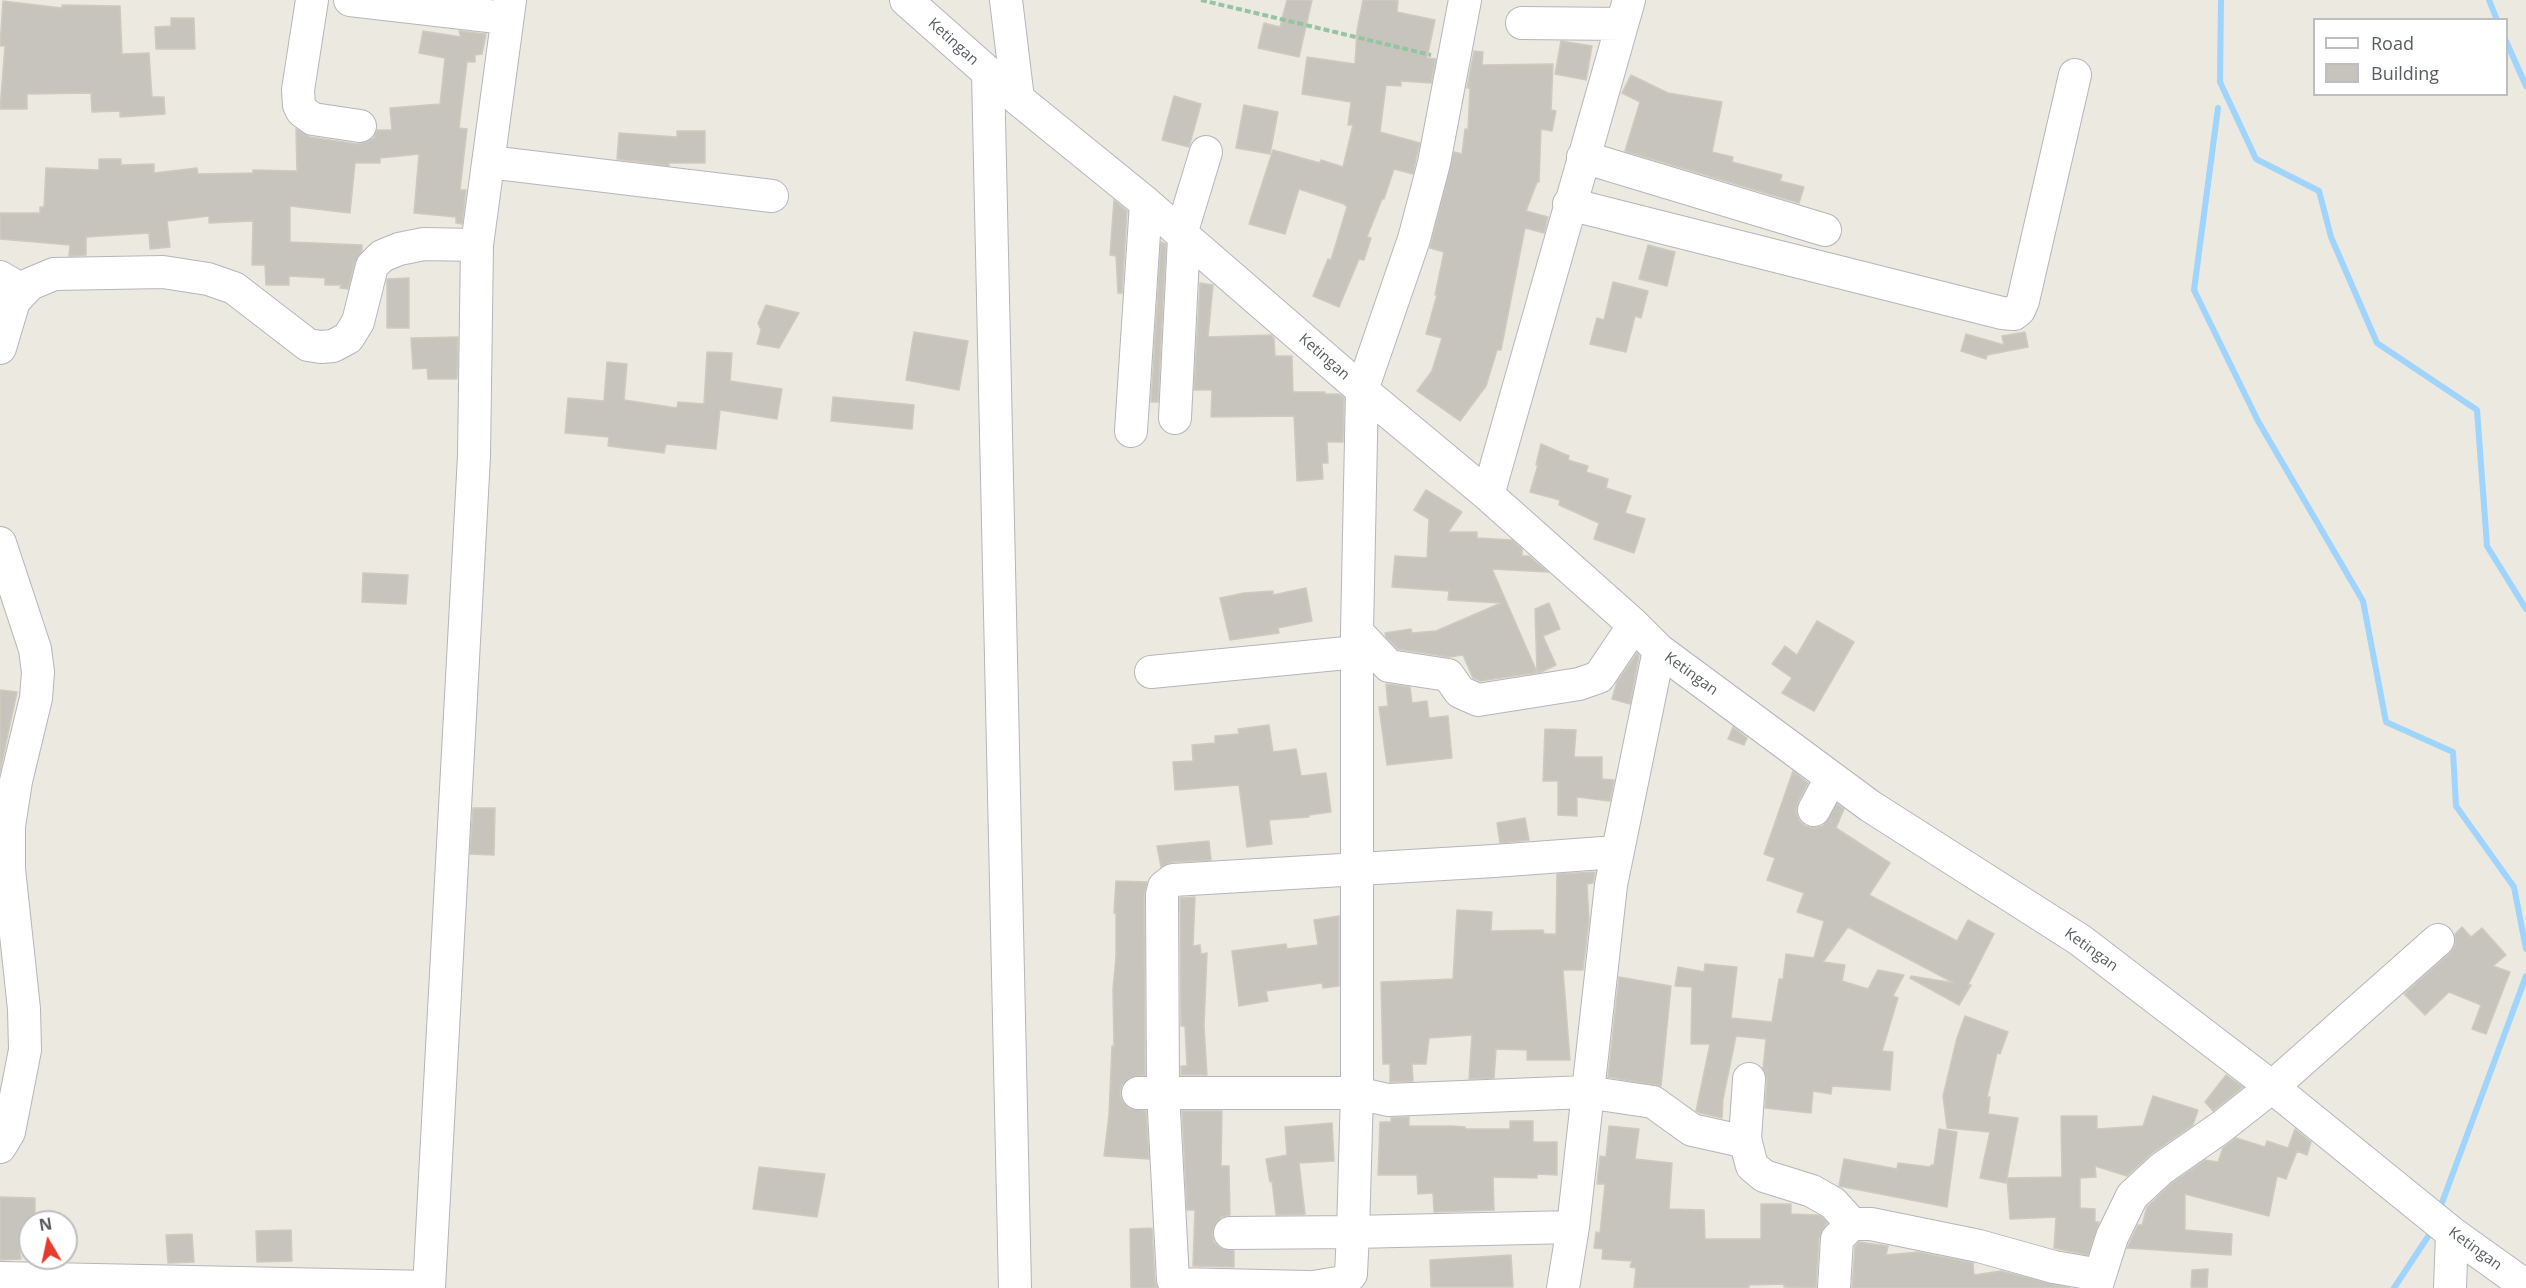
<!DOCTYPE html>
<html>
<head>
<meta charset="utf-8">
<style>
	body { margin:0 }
	#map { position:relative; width:2526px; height:1288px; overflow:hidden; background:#ece9e0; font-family:"Open Sans",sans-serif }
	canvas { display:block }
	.legend { position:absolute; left:2313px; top:18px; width:195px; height:78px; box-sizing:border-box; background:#fff; border:2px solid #bdbec0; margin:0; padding:8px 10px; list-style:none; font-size:18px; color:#595c61 }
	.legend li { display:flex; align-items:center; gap:12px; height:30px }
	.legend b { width:30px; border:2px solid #bdbec0 }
	.north { position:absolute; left:18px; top:1210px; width:60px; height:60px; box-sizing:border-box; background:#fff; border:2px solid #bdbec0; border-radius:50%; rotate:351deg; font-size:16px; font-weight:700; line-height:24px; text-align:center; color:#595c61 }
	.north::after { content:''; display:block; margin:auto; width:21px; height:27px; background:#e53b2c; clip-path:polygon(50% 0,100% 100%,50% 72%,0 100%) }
</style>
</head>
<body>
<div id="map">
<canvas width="2526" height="1288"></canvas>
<ul class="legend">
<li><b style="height:8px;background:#fff"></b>Road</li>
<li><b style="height:16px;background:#c6c4bd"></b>Building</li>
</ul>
<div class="north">N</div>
</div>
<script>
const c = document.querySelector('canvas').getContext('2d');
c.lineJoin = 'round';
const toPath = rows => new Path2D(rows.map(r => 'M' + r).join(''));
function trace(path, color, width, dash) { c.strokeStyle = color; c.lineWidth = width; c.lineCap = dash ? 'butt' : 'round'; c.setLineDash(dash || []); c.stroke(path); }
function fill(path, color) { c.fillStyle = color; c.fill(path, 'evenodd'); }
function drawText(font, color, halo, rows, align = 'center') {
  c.font = font + ' "Open Sans",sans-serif'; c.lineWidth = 5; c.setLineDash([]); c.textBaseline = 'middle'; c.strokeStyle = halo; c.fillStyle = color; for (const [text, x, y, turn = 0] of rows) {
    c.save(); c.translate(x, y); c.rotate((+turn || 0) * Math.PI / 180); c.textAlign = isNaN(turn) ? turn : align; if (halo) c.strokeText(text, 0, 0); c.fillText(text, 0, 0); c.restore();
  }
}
const stream = toPath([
	[2221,0,2220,82,2256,159,2319,191,2331,237,2377,343,2477,410,2487,546,2526,609],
	[2489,0,2497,20],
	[2506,41,2526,86],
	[2218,108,2194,290,2258,421,2363,601,2386,722,2453,752,2456,806,2514,887,2526,949],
	[2440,1208,2526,976],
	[2394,1288,2431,1232]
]);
const building = toPath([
	[1287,0,1312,0,1299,57,1258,48,1264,23,1280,27,1287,0],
	[1363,0,1398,0,1397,12,1435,20,1427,58,1436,59,1431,83,1401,81,1401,86,1386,85,1380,132,1420,143,1416,159,1413,174,1394,169,1384,199,1382,199,1367,237,1371,238,1364,260,1359,259,1339,307,1313,296,1328,259,1331,260,1347,207,1344,204,1299,189,1285,234,1249,224,1273,150,1320,163,1321,160,1343,167,1353,125,1348,125,1351,102,1302,94,1307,57,1355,64,1357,31,1363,0],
	[3,1,62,8,62,5,120,6,122,54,149,53,152,97,164,97,165,114,120,117,120,111,92,112,91,93,27,94,27,109,0,109,5,46,0,46,3,1],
	[171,18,194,18,195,49,156,49,155,27,171,26,171,18],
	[423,31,461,37,459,31,486,34,482,54,475,55,475,62,467,62,459,128,467,129,460,190,466,190,462,224,456,223,456,217,414,213,419,154,380,158,380,163,355,163,350,213,290,206,290,242,362,245,362,251,355,262,348,289,340,288,341,285,325,285,325,278,289,276,289,285,266,285,265,265,252,265,253,221,209,223,209,216,167,221,170,247,150,249,149,233,86,237,86,255,69,256,70,245,0,239,0,213,40,213,40,207,44,207,46,168,99,170,99,159,121,159,121,165,154,164,154,173,197,168,198,174,253,173,253,170,297,171,296,129,310,137,357,144,367,142,374,138,377,130,392,130,390,108,440,104,445,58,419,53,423,31],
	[1561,41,1592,46,1586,80,1555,74,1561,41],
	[1474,51,1483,52,1482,65,1553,64,1551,110,1556,111,1552,131,1541,129,1539,182,1537,182,1526,211,1548,217,1544,233,1525,228,1501,350,1497,350,1486,386,1460,421,1417,391,1432,371,1442,338,1426,334,1437,295,1435,295,1444,252,1430,248,1454,152,1462,154,1465,129,1468,129,1470,88,1467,88,1474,51],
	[1631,75,1668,93,1722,102,1712,152,1733,157,1732,162,1782,175,1780,181,1804,187,1799,203,1625,151,1640,102,1622,93,1631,75],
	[1174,96,1201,104,1189,147,1162,140,1174,96],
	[1244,105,1278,112,1270,154,1236,148,1244,105],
	[677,131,705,131,705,163,669,163,669,166,617,159,619,133,677,137,677,131],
	[1114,200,1127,211,1122,293,1118,293,1116,256,1110,255,1114,200],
	[1161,242,1166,244,1158,402,1151,402,1161,242],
	[1648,245,1675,252,1667,286,1639,279,1648,245],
	[409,278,409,328,387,328,387,279,409,278],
	[1613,282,1648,291,1641,318,1635,316,1626,352,1590,344,1597,318,1604,320,1613,282],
	[1200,283,1213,285,1208,337,1271,335,1274,338,1275,356,1292,356,1293,392,1325,392,1325,394,1339,394,1344,398,1343,442,1327,442,1328,463,1322,463,1323,479,1297,481,1294,416,1211,417,1212,390,1194,390,1200,283],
	[766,305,799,313,779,348,757,344,761,330,758,323,766,305],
	[914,332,968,341,959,390,906,380,914,332],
	[2025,332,2028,347,1987,355,1986,359,1961,351,1966,334,2004,345,2002,336,2025,332],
	[458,337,457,379,428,379,427,368,413,369,411,338,458,337],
	[707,352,732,353,730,381,782,389,777,419,720,410,716,449,666,444,664,453,608,446,609,437,565,433,568,398,604,401,607,362,627,364,624,400,677,408,678,402,704,404,707,352],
	[833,397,914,405,912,429,831,421,833,397],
	[1541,444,1569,456,1568,460,1588,466,1586,472,1608,479,1606,488,1631,496,1625,513,1645,519,1634,553,1594,539,1599,523,1559,505,1560,500,1530,492,1538,465,1536,465,1541,444],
	[1426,490,1462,512,1448,532,1477,532,1477,538,1512,540,1522,549,1522,556,1529,556,1548,572,1492,569,1537,672,1535,609,1549,603,1560,629,1543,636,1556,665,1541,672,1480,681,1473,678,1463,655,1449,657,1398,649,1386,637,1385,633,1411,629,1412,633,1436,631,1501,603,1448,600,1449,591,1392,587,1395,556,1427,558,1429,519,1414,510,1426,490],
	[363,573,408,575,406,604,362,602,363,573],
	[1306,588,1312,621,1278,628,1279,633,1230,640,1220,598,1244,593,1273,591,1273,595,1306,588],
	[1817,621,1854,642,1814,711,1782,693,1792,678,1772,664,1785,646,1797,655,1817,621],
	[1637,653,1639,656,1630,704,1612,699,1617,682,1637,653],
	[1386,684,1410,687,1412,703,1427,701,1429,718,1448,716,1452,758,1387,765,1379,707,1388,706,1386,684],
	[0,690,17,692,0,771,0,690],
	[1269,725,1273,752,1296,749,1301,776,1326,773,1331,812,1309,815,1309,817,1269,820,1272,844,1247,847,1239,785,1175,790,1173,762,1193,761,1192,745,1215,743,1215,736,1239,734,1238,729,1269,725],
	[1733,727,1747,738,1744,745,1728,739,1733,727],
	[1545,729,1576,730,1574,757,1602,757,1602,779,1614,780,1610,801,1577,797,1577,816,1558,815,1558,781,1543,781,1545,729],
	[1793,771,1808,783,1798,802,1796,811,1799,820,1805,826,1814,828,1823,826,1837,804,1844,809,1836,828,1890,863,1869,895,1957,941,1968,920,1994,934,1968,985,1971,985,1959,1005,1910,978,1911,976,1954,983,1848,927,1823,962,1845,965,1842,981,1868,989,1878,970,1904,975,1893,996,1898,998,1882,1051,1893,1052,1890,1090,1832,1086,1831,1094,1813,1091,1811,1113,1765,1108,1767,1080,1763,1069,1766,1039,1736,1036,1723,1099,1722,1118,1700,1113,1696,1111,1710,1044,1691,1044,1692,987,1675,986,1678,967,1704,972,1705,964,1737,967,1731,1018,1772,1022,1779,979,1783,979,1786,954,1814,958,1824,921,1797,912,1804,893,1767,880,1775,858,1764,854,1793,771],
	[473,808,495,808,494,855,470,854,473,808],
	[1525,818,1529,840,1500,843,1497,823,1525,818],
	[1209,841,1211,860,1172,862,1161,867,1157,846,1209,841],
	[1595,872,1593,883,1587,884,1589,920,1583,970,1563,970,1570,1060,1527,1060,1527,1050,1496,1049,1494,1078,1469,1079,1472,1035,1429,1038,1426,1064,1412,1064,1413,1081,1390,1082,1390,1064,1383,1064,1381,982,1453,979,1457,910,1492,912,1491,931,1543,930,1544,934,1556,934,1557,874,1595,872],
	[1116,881,1147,882,1144,895,1145,1075,1129,1078,1122,1085,1120,1094,1123,1102,1129,1108,1146,1111,1149,1159,1104,1156,1109,1115,1112,1046,1114,1046,1113,989,1116,957,1116,913,1114,913,1116,881],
	[1195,897,1193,946,1200,945,1201,954,1207,953,1204,1026,1207,1075,1181,1075,1181,1066,1187,1066,1185,1026,1181,1026,1180,898,1195,897],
	[1339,916,1339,986,1323,988,1322,983,1266,991,1268,1001,1239,1006,1232,951,1286,944,1287,949,1318,945,1314,920,1339,916],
	[2462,927,2471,937,2482,928,2506,955,2493,966,2510,972,2486,1034,2472,1029,2481,1005,2449,992,2425,1015,2404,994,2450,953,2455,945,2455,934,2462,927],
	[1619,977,1671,986,1661,1086,1608,1077,1619,977],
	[1965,1016,2008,1032,2000,1054,1997,1053,1987,1097,1990,1097,1988,1114,2018,1118,2006,1183,1980,1178,1990,1132,1947,1128,1943,1096,1957,1038,1965,1016],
	[2226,1075,2243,1087,2213,1111,2205,1102,2226,1075],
	[2153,1096,2198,1110,2193,1125,2151,1154,2127,1176,2095,1166,2096,1177,2080,1178,2080,1208,2095,1209,2095,1222,2099,1222,2088,1255,2054,1248,2056,1217,2010,1219,2007,1178,2062,1177,2061,1116,2097,1116,2097,1129,2143,1126,2153,1096],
	[1182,1111,1222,1111,1221,1166,1229,1166,1230,1215,1221,1217,1215,1224,1212,1234,1214,1242,1221,1248,1234,1251,1234,1267,1193,1266,1195,1210,1187,1210,1182,1111],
	[1409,1117,1409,1126,1452,1126,1465,1127,1465,1129,1510,1129,1510,1121,1533,1121,1533,1142,1557,1142,1557,1175,1537,1174,1537,1178,1493,1177,1494,1210,1434,1212,1433,1193,1418,1194,1417,1175,1378,1175,1380,1122,1391,1122,1391,1118,1409,1117],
	[1332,1123,1334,1161,1299,1163,1305,1214,1276,1215,1272,1181,1270,1182,1266,1159,1287,1155,1285,1127,1332,1123],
	[1609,1126,1639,1129,1635,1159,1672,1163,1669,1209,1704,1210,1705,1239,1761,1239,1761,1204,1791,1204,1791,1214,1818,1215,1822,1217,1827,1223,1819,1238,1816,1288,1784,1287,1784,1284,1749,1285,1749,1288,1634,1288,1636,1268,1630,1267,1632,1261,1602,1259,1603,1249,1594,1248,1596,1232,1600,1233,1605,1184,1597,1184,1600,1156,1606,1157,1609,1126],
	[1939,1129,1957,1132,1947,1207,1839,1186,1844,1159,1897,1169,1898,1163,1930,1167,1931,1165,1934,1165,1939,1129],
	[2295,1129,2311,1142,2307,1155,2297,1151,2286,1179,2277,1176,2269,1216,2185,1194,2185,1230,2232,1234,2231,1255,2127,1248,2138,1225,2142,1225,2147,1207,2172,1183,2205,1160,2218,1162,2223,1148,2236,1138,2265,1147,2267,1141,2288,1148,2295,1129],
	[759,1167,825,1174,817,1217,753,1209,759,1167],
	[0,1197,35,1198,35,1222,30,1222,30,1240,18,1240,21,1259,0,1260,0,1197],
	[1152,1228,1155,1281,1157,1288,1131,1288,1130,1229,1152,1228],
	[291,1230,292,1261,257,1262,256,1231,291,1230],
	[192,1234,194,1262,168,1263,166,1235,192,1234],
	[1859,1242,1888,1246,1886,1255,1918,1252,1973,1263,1974,1275,2001,1271,2070,1288,1852,1288,1855,1247,1859,1242],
	[1511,1255,1513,1287,1431,1287,1430,1260,1511,1255],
	[2208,1269,2207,1288,2191,1287,2192,1270,2208,1269]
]);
const path = toPath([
	[1201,0,1431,55]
]);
const minor = toPath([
	[312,0,298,90,299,105,302,111,313,119,360,126],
	[350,0,506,18],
	[906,0,1018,99,1146,203,1362,390,1488,495,1634,625,1659,650,1870,806,2080,940,2272,1087,2452,1233,2526,1286],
	[1006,0,1018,99],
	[1465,0,1434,163,1414,239,1362,390,1357,632,1357,1093,1388,1100,1586,1092,1653,1102,1692,1130,1746,1142],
	[1522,23,1622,24],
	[988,73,1015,1288],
	[1583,157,1825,230],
	[489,162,772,196],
	[1569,204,2002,313,2014,314,2019,310,2023,301,2075,75],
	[1181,234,1206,152],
	[0,277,23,291],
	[0,348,14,301,30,284,54,274,163,272,208,279,234,288,308,345,321,347,333,346,348,338,358,322,372,266,382,256,399,249,424,244,477,245],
	[1175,418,1184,237],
	[1131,431,1146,203],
	[1488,495,1629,0],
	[0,543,35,649,38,672,36,698,16,781,9,826,9,869,24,1009,25,1050,9,1132,0,1147],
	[1357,632,1389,666,1448,675,1460,692,1478,700,1579,684,1599,677,1634,625],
	[1151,672,1357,652],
	[1814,810,1831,778],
	[1749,1079,1745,1139,1752,1166,1764,1176,1812,1191,1833,1203,1852,1224],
	[1138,1093,1357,1093,1353,1232,1573,1227],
	[1230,1233,1353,1232,1351,1274,1344,1282,1307,1288],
	[2100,1275,2112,1237,2132,1196,2161,1169,2220,1128,2272,1087,2438,940],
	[0,1278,429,1287],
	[1307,1287,1176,1284,1173,1280,1163,1092,1162,895,1164,887,1173,880,1494,861,1616,852],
	[429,1288,474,456,477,245,510,0],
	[1563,1288,1573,1227,1611,885,1659,650],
	[1834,1288,1837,1239,1852,1224,1871,1224,1979,1246,2054,1267,2100,1275,2096,1288],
	[2450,1288,2452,1233]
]);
const streetNames = [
	["Ketingan",953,42,42],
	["Ketingan",1324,357,41],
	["Ketingan",1691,674,36],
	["Ketingan",2091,950,36],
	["Ketingan",2475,1249,36]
];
trace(stream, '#9ed4fd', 6);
fill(building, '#c6c4bd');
trace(building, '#d0cabe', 1.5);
trace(minor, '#b3b6bb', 34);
trace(path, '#95c4a2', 4, [6, 3]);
trace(minor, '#fff', 32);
drawText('15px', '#595c61', '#fff', streetNames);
</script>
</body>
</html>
